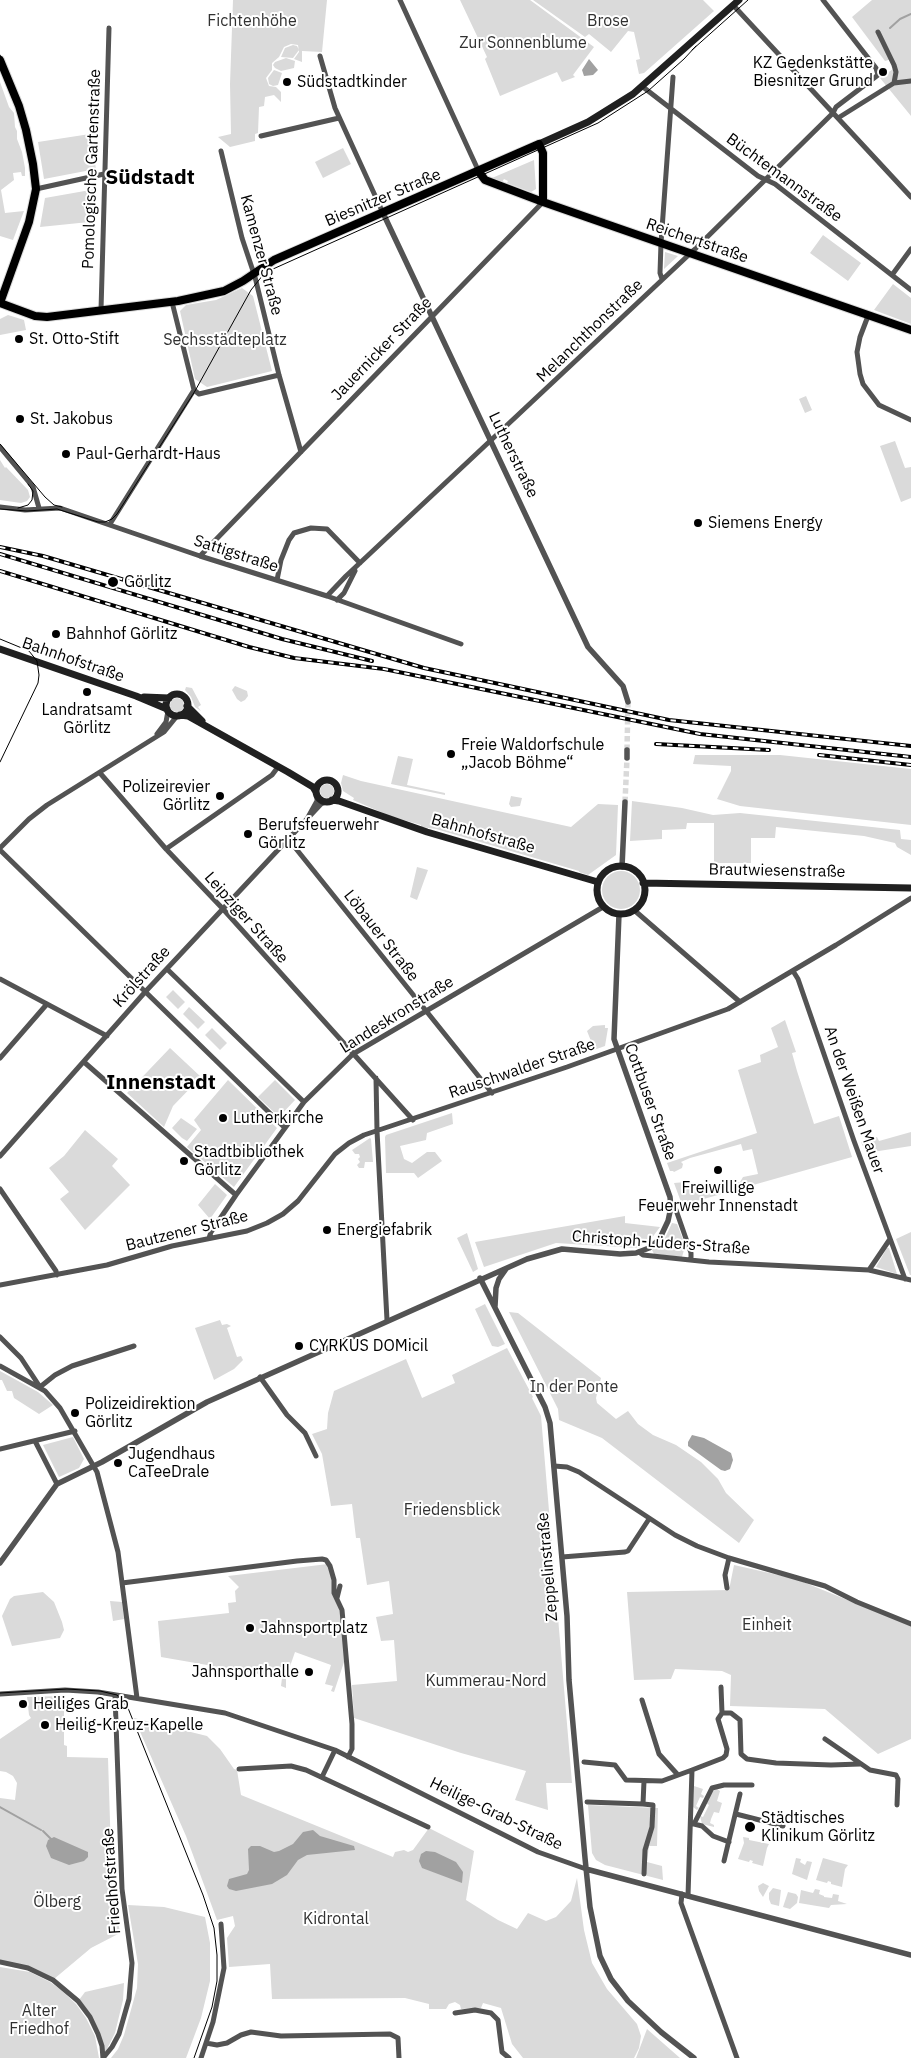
<!DOCTYPE html>
<html>
<head>
<meta charset="utf-8">
<style>
	body { margin:0 }
	canvas { display:block; background:#fff }
</style>
</head>
<body>
<canvas width="911" height="2058"></canvas>
<script>
const c = document.querySelector('canvas').getContext('2d');
c.lineJoin = 'round';
function fill(path, color) { c.fillStyle = color; c.fill(path, 'evenodd'); }
const toPath = rows => new Path2D(rows.map(r => 'M' + r).join(''));
function trace(path, color, width, dash) { c.strokeStyle = color; c.lineWidth = width; c.lineCap = dash ? 'butt' : 'round'; c.setLineDash(dash || []); c.stroke(path); }
function drawText(font, color, halo, rows, align = 'center') {
  c.font = font + ' "IBM Plex Sans",sans-serif'; c.lineWidth = 4; c.setLineDash([]); c.textBaseline = 'middle'; c.strokeStyle = halo; c.fillStyle = color; for (const [text, x, y, turn = 0] of rows) {
    c.save(); c.translate(x, y); c.rotate((+turn || 0) * Math.PI / 180); c.textAlign = isNaN(turn) ? turn : align; if (halo) c.strokeText(text, 0, 0); c.fillText(text, 0, 0); c.restore();
  }
}
const green = toPath([
	[233,0,327,0,322,52,302,51,302,62,294,59,299,52,298,45,291,44,284,47,279,57,272,63,272,70,266,78,269,86,276,87,281,92,281,102,274,95,265,97,264,106,259,107,258,133,255,134,255,141,230,147,218,137,231,134,230,84],
	[460,0,530,0,594,47,573,75,575,77,562,82,557,72,500,96,485,59,487,57],
	[533,0,703,0,714,11,644,73,639,74,636,60,640,59,634,32,628,31,611,52,589,34,585,37],
	[872,0,911,0,911,116,880,78,896,67,892,59,885,61,852,17],
	[293,45,297,46,299,50,293,58,281,57,285,48],
	[286,58,295,61,294,68,281,71,275,68,273,65,275,62],
	[274,70,282,73,278,85,273,86,269,84,268,78],
	[0,82,9,107,14,113,15,127,17,131,17,139,22,152,25,168,25,176,22,176,21,172,13,173,14,180,1,190,5,213,24,211,13,240,0,236],
	[90,134,96,169,44,179,38,142],
	[343,148,351,164,323,178,315,162],
	[534,160,536,189,531,192,507,183,508,181,504,179,502,182,492,178],
	[96,189,96,210,90,210,89,222,40,227,45,198],
	[823,235,861,263,848,281,810,253],
	[665,252,678,256,664,269,664,268],
	[893,284,911,298,911,324,874,310],
	[242,288,253,296,272,371,207,387,195,379,180,311,186,305,216,300],
	[8,315,24,320,26,330,0,335,0,319],
	[806,396,812,410,805,413,799,399],
	[895,441,905,468,911,467,911,498,901,502,880,446],
	[0,460,5,468,6,467,28,490,30,497,27,501,21,503,0,500],
	[235,686,247,691,248,696,245,700,241,702,237,699,232,690],
	[186,687,192,688,201,705,198,707,201,711,195,707,191,697,185,690],
	'170 705a7 7 0 1 1 14 0a7 7 0 1 1-14 0Z',
	[695,755,780,755,911,769,911,825,740,806,717,799,731,771,731,766,693,764],
	[398,756,413,759,407,785,445,793,445,795,391,784],
	[343,775,361,781,571,827,598,804,618,805,616,855,588,875,579,872,579,871,436,829,421,827,421,825,390,816,353,800,354,798,343,791,341,783],
	'320 791a7 7 0 1 1 14 0a7 7 0 1 1-14 0Z',
	[511,796,522,798,520,806,511,807,509,804],
	[632,801,682,808,713,815,740,813,900,830,901,839,911,840,911,855,897,847,895,843,864,836,776,827,775,838,751,838,751,863,714,863,714,823,687,823,686,829,662,830,662,839,630,841],
	[417,867,428,870,417,900,410,897],
	'602 890a19 19 0 1 1 38 0a19 19 0 1 1-38 0Z',
	[173,990,185,1002,178,1009,166,997],
	[189,1007,205,1022,198,1029,183,1014],
	[785,1020,796,1052,792,1053,797,1071,814,1124,839,1116,852,1157,686,1204,685,1201,681,1202,674,1183,686,1182,697,1188,709,1190,740,1182,743,1177,758,1174,752,1149,743,1151,741,1144,690,1158,681,1162,683,1164,682,1168,674,1172,673,1171,670,1171,667,1163,757,1133,738,1070,761,1062,760,1055,778,1047,771,1028],
	[605,1025,605,1028,608,1028,605,1046,580,1055,577,1046,591,1041,587,1031,593,1026],
	[212,1028,227,1043,220,1050,205,1035],
	[170,1048,201,1077,173,1106,164,1127,127,1093],
	[228,1080,277,1128,234,1187,187,1147,201,1130,194,1120],
	[275,1080,295,1100,279,1117,258,1097],
	[452,1113,453,1124,427,1133,426,1140,400,1146,404,1159,412,1163,427,1152,435,1152,442,1161,418,1178,414,1173,386,1173,385,1137,386,1135],
	[181,1118,197,1129,187,1141,182,1138,172,1128],
	[85,1130,118,1159,112,1166,130,1185,85,1230,60,1199,69,1192,49,1168,64,1156],
	[911,1132,911,1146,866,1153,861,1142,877,1137,879,1141],
	[370,1138,371,1139,373,1162,365,1162,364,1168,359,1168,357,1165,360,1162,358,1159,360,1157,359,1154,355,1154,352,1150],
	[215,1184,227,1195,210,1219,198,1205],
	[625,1216,625,1223,660,1227,651,1239,636,1248,556,1243,484,1267,475,1242],
	[672,1223,677,1224,684,1242,684,1250,682,1257,654,1254,652,1250,665,1238],
	[911,1232,911,1275,910,1275,896,1239],
	[467,1233,478,1269,473,1272,457,1238],
	[887,1248,889,1248,897,1274,876,1267],
	[485,1304,505,1344,498,1347,492,1346,475,1309],
	[509,1312,518,1313,601,1378,596,1398,597,1403,616,1419,628,1411,638,1424,653,1435,676,1445,701,1462,718,1479,726,1493,754,1520,739,1543,602,1438,559,1420,558,1409],
	[220,1320,222,1325,227,1324,231,1326,227,1328,237,1357,241,1356,243,1360,234,1369,214,1380,195,1328],
	[507,1348,533,1397,532,1398,541,1416,572,1783,546,1783,548,1810,515,1800,526,1771,461,1753,354,1718,352,1685,397,1681,394,1640,381,1641,376,1617,393,1614,389,1581,367,1585,360,1538,356,1538,352,1504,331,1506,322,1454,312,1434,327,1429,328,1413,334,1391,406,1359,422,1398,455,1383,452,1375],
	[0,1371,38,1392,53,1405,39,1414,14,1398,12,1391,7,1391,2,1380,0,1380],
	[73,1437,84,1459,79,1468,59,1477,43,1445],
	[328,1564,340,1611,345,1659,334,1692,331,1691,333,1686,325,1684,331,1665,295,1652,286,1678,286,1688,281,1686,282,1678,161,1657,158,1621,229,1613,228,1603,236,1602,235,1591,239,1587,228,1576],
	[734,1565,796,1579,911,1626,911,1739,878,1754,825,1709,730,1706,731,1675,722,1671,675,1669,671,1679,634,1680,627,1592,729,1590],
	[43,1592,54,1602,62,1622,64,1630,60,1638,12,1646,2,1616,10,1599,14,1596],
	[110,1601,122,1602,124,1619,113,1621],
	[64,1696,64,1745,67,1746,67,1757,108,1758,112,1885,120,1933,91,1948,54,1979,0,1961,0,1798,15,1800,17,1783,13,1776,6,1772,0,1771,0,1739,31,1718,29,1715,27,1697],
	[134,1718,207,1736,220,1749,234,1769,237,1770,241,1795,393,1857,395,1852,404,1850,408,1852,413,1850,429,1828,474,1851,466,1900,498,1920,517,1929,528,1913,546,1921,556,1917,571,1901,577,1878,584,1930,592,1963,607,1989,637,2024,641,2036,639,2048,634,2058,523,2058,512,2044,501,2008,483,2003,481,2008,461,2009,460,2005,455,2002,449,2004,446,2009,429,2009,429,2004,405,1998,272,1999,270,1964,229,1967,227,1938,235,1926,233,1916,217,1920,186,1836],
	[694,1786,703,1789,701,1794,704,1796,703,1798,700,1797,696,1806,699,1808,697,1810,693,1807],
	[717,1789,720,1791,717,1801,722,1803,719,1813,714,1812,711,1819,710,1823,714,1825,714,1827,702,1824,700,1816,703,1817,709,1805,706,1803,713,1791],
	[588,1805,658,1808,657,1846,649,1846,647,1862,662,1866,663,1880,605,1865,596,1860,592,1853],
	[743,1837,749,1838,749,1840,769,1844,767,1848,763,1866,752,1863,753,1861,750,1860,749,1862,738,1859,744,1843],
	[796,1858,801,1859,800,1862,805,1865,807,1861,812,1862,807,1880,792,1874],
	[823,1858,848,1865,845,1869,842,1887,831,1884,831,1882,828,1881,827,1883,816,1880],
	[763,1883,769,1886,763,1897,759,1891,758,1886],
	[773,1888,781,1890,779,1906,771,1904,769,1899,769,1893],
	[815,1889,820,1890,819,1894,824,1896,824,1897,832,1898,833,1894,839,1895,838,1901,847,1904,831,1905,829,1908,799,1903,801,1890,813,1893],
	[788,1892,796,1894,798,1897,797,1903,790,1909,783,1907],
	[128,1905,164,1907,205,1917,210,1943,210,1981,201,2018,186,2058,111,2058,118,2049,124,2035,137,1988,138,1964],
	[0,1967,30,1972,50,1982,60,1989,76,2004,86,2018,95,2036,99,2058,0,2058],
	[124,1983,123,2000,115,2033,104,2055,103,2046,79,2000,85,1992],
	[647,2029,680,2058,636,2058]
]);
const water = toPath([
	[589,59,598,70,593,75,584,76,582,70],
	[692,1435,704,1438,731,1453,733,1460,730,1469,725,1471,721,1470,688,1446,688,1442],
	[313,1830,320,1836,354,1846,355,1850,307,1855,298,1860,287,1875,272,1884,236,1891,229,1889,227,1886,229,1879,247,1874,249,1870,248,1849,251,1846,260,1846,274,1852,279,1851,293,1844,303,1832],
	[54,1837,88,1852,88,1857,84,1861,69,1865,51,1858,46,1846,48,1840],
	[426,1851,435,1852,456,1862,463,1872,462,1883,422,1868,419,1861,421,1854]
]);
const stream = toPath([
	[890,28,900,19,911,14],
	[0,1807,41,1830],
	[43,1831,51,1839]
]);
const tertiaryTunnel = toPath([
	[627,750,628,702],
	[625,802,627,758]
]);
const minor = toPath([
	[400,0,479,172],
	[733,5,911,197],
	[878,32,894,65,896,72,894,83],
	[320,56,335,108,383,213],
	[643,87,758,176,775,184,911,290],
	[838,118,894,83,911,81],
	[261,136,339,118],
	[221,151,242,238,255,277,279,375,301,452],
	[36,189,104,174],
	[892,275,911,249],
	[662,279,660,273,661,243,673,77],
	[101,310,109,28],
	[868,316,860,337,857,352,860,374,863,384,879,405,911,420],
	[194,390,199,394,279,375],
	[0,447,33,487,39,508],
	[0,507,25,510,60,508,200,556,327,596,461,644],
	[110,524,194,390,172,302],
	[200,556,543,202],
	[277,580,281,560,289,540,294,533,311,528,327,529,360,563],
	[327,596,346,576,695,249,833,113,836,107,878,75,876,68,823,0],
	[337,600,344,593,355,571],
	[157,734,166,722,168,711],
	[100,773,166,849,223,909,413,1120],
	[307,819,317,801,317,795],
	[289,840,492,1093],
	[0,848,29,819,47,805,164,732,177,716],
	[166,849,272,775,278,767],
	[0,850,285,1128],
	[634,910,740,1002],
	[167,969,304,1102],
	[793,971,798,979,854,1141,905,1279],
	[0,979,107,1036],
	[0,1058,47,1004],
	[84,1062,236,1195],
	[376,1078,377,1131,387,1320],
	[0,1156,146,991,321,804,328,801],
	[0,1189,56,1271,57,1275],
	[671,1207,676,1210,691,1253,691,1260],
	[209,1238,211,1232,236,1195,304,1102,353,1054,603,907],
	[639,1252,643,1255,709,1262,869,1270,911,1280],
	[869,1270,890,1239],
	[0,1285,107,1265,172,1246,247,1231,267,1223,283,1214,298,1201,335,1154,349,1143,364,1135,567,1067,728,1009,836,945,911,898],
	[0,1337,21,1358,40,1387,55,1375,72,1366,134,1346],
	[0,1366,45,1391,60,1408,97,1472,118,1552,137,1698],
	[260,1377,287,1415,305,1433,316,1456],
	[35,1441,57,1484],
	[0,1449,75,1431],
	[554,1466,567,1467,579,1472,675,1535,697,1546,729,1558,825,1586,857,1602,911,1624],
	[562,1557,625,1552,628,1551,649,1519],
	[122,1583,297,1561,322,1559,326,1560,330,1566,334,1580,334,1593,342,1610,352,1724,352,1749,348,1757],
	[727,1588,725,1575,729,1558],
	[337,1598,340,1586],
	[0,1694,65,1690,98,1692,225,1713,335,1750,538,1852,586,1869],
	[642,1700,659,1754,678,1775],
	[722,1713,731,1713,740,1720,741,1754,747,1759,776,1763,831,1765,860,1764],
	[825,1739,870,1770,896,1775,898,1779,897,1805],
	[584,1762,615,1765,626,1780,662,1781,692,1770],
	[239,1769,291,1766,306,1770,428,1827],
	[322,1777,335,1750],
	[587,1802,643,1804,644,1781],
	[643,1804,653,1805,652,1827,645,1850,644,1874],
	[736,1814,783,1826],
	[691,1824,694,1824,712,1788,724,1785,752,1785],
	[694,1824,702,1826,713,1836,729,1842],
	[724,1861,740,1794],
	[682,1894,681,1903,737,2058],
	[688,1896,692,1770,723,1758,726,1755,727,1749,718,1719,722,1713,721,1687],
	[0,1962,28,1968,53,1980,78,2001,90,2017,98,2034,102,2046,103,2058],
	[455,2013,475,2010,491,2013,498,2020,502,2052,509,2058],
	[206,2043,217,2045,227,2043,241,2035,251,2032,281,2036,390,2034,398,2038,399,2058],
	[103,2058,112,2047,119,2034,129,1999,132,1963,122,1889,115,1695],
	[201,2058,213,2022,224,1968,221,1924]
]);
const tertiary = toPath([
	[383,213,588,647,623,686,628,702],
	[627,758,627,750],
	[622,867,625,802],
	[480,1278,545,1407,550,1423,567,1616,569,1680,585,1858,590,1907,600,1956,611,1979,628,2001,661,2032,694,2058],
	[495,1306,496,1288,499,1279,506,1269],
	[0,1563,57,1484,102,1462,207,1402,527,1259,562,1249,620,1254,636,1253,649,1248,659,1240,668,1221,671,1207,670,1197,614,1039,619,914],
	[586,1869,911,1955]
]);
const secondary = toPath([
	[539,144,588,122,633,94,739,0],
	[0,649,136,696,167,709],
	'166 705a11 11 0 1 1 22 0a11 11 0 1 1-22 0Z',
	[144,697,169,698],
	[187,706,202,721],
	[180,715,188,716,288,772,313,787,316,792],
	'316 791a11 11 0 1 1 22 0a11 11 0 1 1-22 0Z',
	[332,800,339,801,427,832,598,882],
	'597 890a24 24 0 1 1 48 0a24 24 0 1 1-48 0Z',
	[643,883,911,888]
]);
const primary = toPath([
	[0,60,19,106,26,130,33,164,36,189,29,222,0,303,35,316,47,317,178,301,224,291,243,281,274,260,539,144,543,153,543,202],
	[479,172,485,180,543,202,911,330]
]);
const tram = toPath([
	[692,50,748,0],
	[0,55,21,106,34,155,37,185,31,222,0,306],
	[0,444,45,497,54,505,62,507],
	[18,508,28,505,32,500,33,491,28,484],
	[0,509,27,511,57,509,98,522,105,522,112,519,117,514,195,391,251,290,263,275,273,269,598,123,648,91,684,59,696,46],
	[0,639,29,651,37,661,39,675,38,683,0,762],
	[0,1693,67,1689,100,1691,117,1695,128,1708,203,1895,214,1928,217,1955,217,1981,212,2007,194,2058]
]);
const rail = toPath([
	[0,547,43,556,424,668,669,720,911,746],
	[0,554,282,639,372,661],
	[0,571,249,647,294,658,384,669,700,734,911,757],
	[656,744,769,750],
	[819,755,911,765]
]);
const markers = [
	[883,72,5,"#000"],
	[287,82,5,"#000"],
	[19,339,5,"#000"],
	[20,419,5,"#000"],
	[66,454,5,"#000"],
	[698,523,5,"#000"],
	[113,582,6,"#000"],
	[56,634,5,"#000"],
	[87,692,5,"#000"],
	[451,754,5,"#000"],
	[220,796,5,"#000"],
	[248,834,5,"#000"],
	[223,1118,5,"#000"],
	[184,1161,5,"#000"],
	[718,1170,5,"#000"],
	[327,1230,5,"#000"],
	[299,1346,5,"#000"],
	[75,1413,5,"#000"],
	[118,1463,5,"#000"],
	[250,1628,5,"#000"],
	[309,1672,5,"#000"],
	[23,1704,5,"#000"],
	[45,1725,5,"#000"],
	[750,1827,6,"#000"]
];
const parkNames = [
	["Fichtenhöhe",252,21],
	["Brose",608,21],
	["Zur Sonnenblume",523,43],
	["Sechsstädteplatz",225,340],
	["In der Ponte",574,1387],
	["Friedensblick",452,1510],
	["Einheit",767,1625],
	["Kummerau-Nord",486,1681],
	["Ölberg",57,1902],
	["Kidrontal",336,1919],
	["Alter",39,2011],
	["Friedhof",39,2029]
];
const poiNames = [
	["KZ Gedenkstätte",873,63,"right"],
	["Biesnitzer Grund",873,81,"right"],
	["Südstadtkinder",297,82],
	["St. Otto-Stift",29,339],
	["St. Jakobus",30,419],
	["Paul-Gerhardt-Haus",76,454],
	["Siemens Energy",708,523],
	["Görlitz",124,582],
	["Bahnhof Görlitz",66,634],
	["Landratsamt",87,710,"center"],
	["Görlitz",87,728,"center"],
	["Freie Waldorfschule",461,745],
	["„Jacob Böhme“",461,763],
	["Polizeirevier",210,787,"right"],
	["Görlitz",210,805,"right"],
	["Berufsfeuerwehr",258,825],
	["Görlitz",258,843],
	["Lutherkirche",233,1118],
	["Stadtbibliothek",194,1152],
	["Görlitz",194,1170],
	["Freiwillige",718,1188,"center"],
	["Feuerwehr Innenstadt",718,1206,"center"],
	["Energiefabrik",337,1230],
	["CYRKUS DOMicil",309,1346],
	["Polizeidirektion",85,1404],
	["Görlitz",85,1422],
	["Jugendhaus",128,1454],
	["CaTeeDrale",128,1472],
	["Jahnsportplatz",260,1628],
	["Jahnsporthalle",299,1672,"right"],
	["Heiliges Grab",33,1704],
	["Heilig-Kreuz-Kapelle",55,1725],
	["Städtisches",761,1818],
	["Klinikum Görlitz",761,1836]
];
const streetNames = [
	["Pomologische Gartenstraße",92,169,-88],
	["Büchtemannstraße",784,178,36],
	["Biesnitzer Straße",383,198,-23],
	["Reichertstraße",697,241,19],
	["Kamenzer Straße",261,255,75],
	["Melanchthonstraße",590,331,-44],
	["Jauernicker Straße",382,349,-46],
	["Lutherstraße",513,455,64],
	["Sattigstraße",236,554,18],
	["Bahnhofstraße",73,660,19],
	["Bahnhofstraße",483,834,16],
	["Brautwiesenstraße",777,871,1],
	["Leipziger Straße",246,918,48],
	["Löbauer Straße",381,936,52],
	["Krölstraße",142,977,-48],
	["Landeskronstraße",397,1015,-32],
	["Rauschwalder Straße",522,1069,-19],
	["An der Weißen Mauer",854,1100,71],
	["Cottbuser Straße",650,1102,70],
	["Bautzener Straße",187,1231,-14],
	["Christoph-Lüders-Straße",661,1243,4],
	["Zeppelinstraße",548,1567,-95],
	["Heilige-Grab-Straße",496,1814,26],
	["Friedhofstraße",112,1881,-94]
];
const districtNames = [
	["Südstadt",150,178],
	["Innenstadt",161,1083]
];
fill(green, '#dadada');
fill(water, '#a1a1a1');
trace(stream, '#a1a1a1', 2);
trace(tertiaryTunnel, '#d9d9d9', 5.5, [5.5, 3]);
trace(primary, '#dbdbdb', 10);
trace(minor, '#535353', 5);
trace(tertiary, '#535353', 5.5);
trace(secondary, '#202020', 7);
trace(primary, '#000', 8);
trace(tram, '#000', 1);
trace(rail, '#000', 4);
trace(rail, '#fff', 2, [5.5]);
for (const [x, y, r, color] of markers) { const dot = new Path2D(); dot.arc(x, y, r, 0, 2 * Math.PI); c.fillStyle = color; c.fill(dot); trace(dot, '#fff', 2); }
drawText('16px', '#313131', '#fff', parkNames);
drawText('16px', '#000', '#fff', poiNames, 'left');
drawText('16px', '#000', '#fff', streetNames);
drawText('bold 21px', '#000', '#fff', districtNames);
</script>
</body>
</html>
